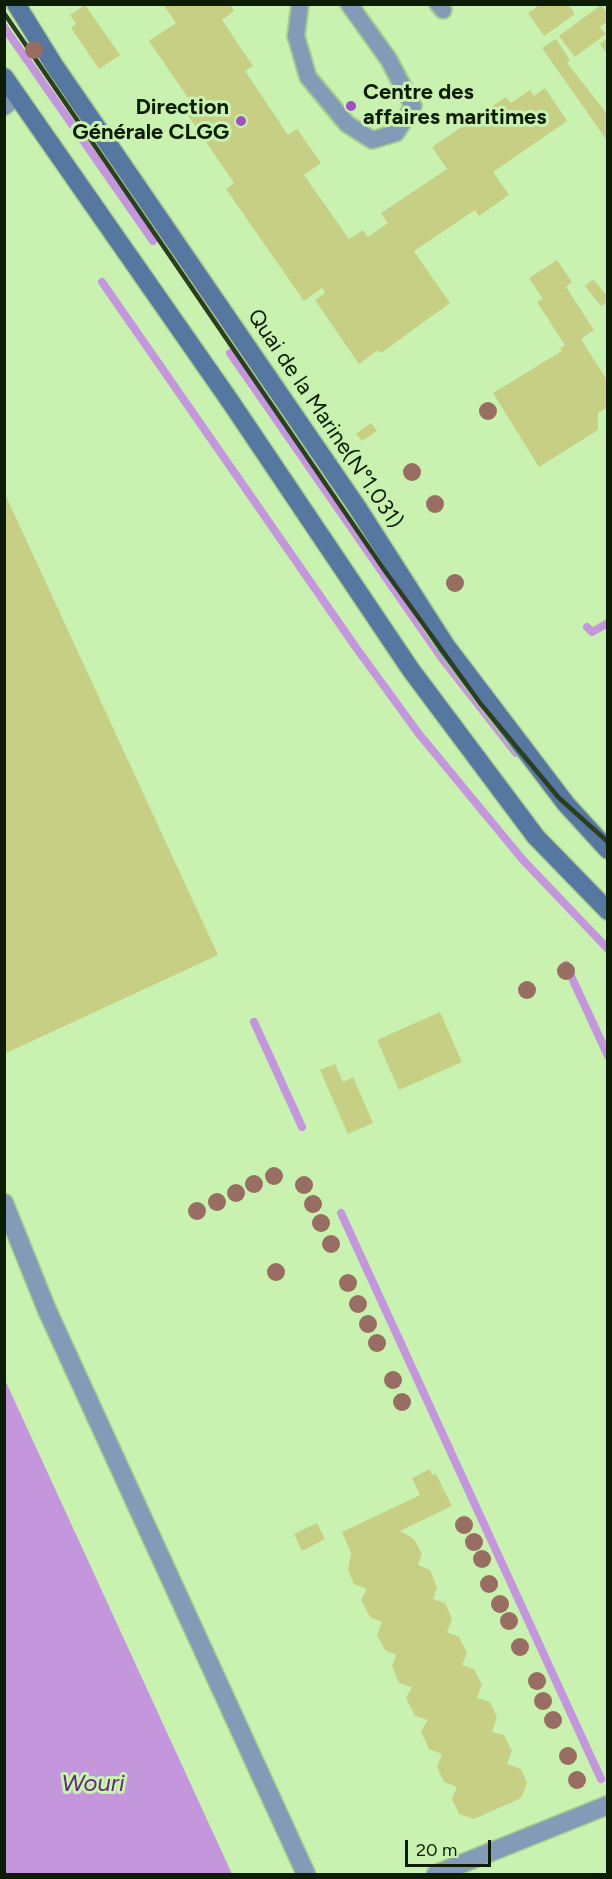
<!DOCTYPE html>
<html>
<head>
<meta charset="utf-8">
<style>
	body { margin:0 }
	#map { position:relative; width:612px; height:1879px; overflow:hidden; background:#c9f2b0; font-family:Figtree,sans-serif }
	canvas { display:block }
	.frame { position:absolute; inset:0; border:6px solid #0d1c04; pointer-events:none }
	.scale { position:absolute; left:405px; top:1840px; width:86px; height:27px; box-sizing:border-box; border:3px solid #0d1c04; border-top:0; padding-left:8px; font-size:18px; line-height:21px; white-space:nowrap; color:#0d1c04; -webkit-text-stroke:4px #c9f2b0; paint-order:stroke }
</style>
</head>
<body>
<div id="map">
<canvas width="612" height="1879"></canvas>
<div class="frame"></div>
<div class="scale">20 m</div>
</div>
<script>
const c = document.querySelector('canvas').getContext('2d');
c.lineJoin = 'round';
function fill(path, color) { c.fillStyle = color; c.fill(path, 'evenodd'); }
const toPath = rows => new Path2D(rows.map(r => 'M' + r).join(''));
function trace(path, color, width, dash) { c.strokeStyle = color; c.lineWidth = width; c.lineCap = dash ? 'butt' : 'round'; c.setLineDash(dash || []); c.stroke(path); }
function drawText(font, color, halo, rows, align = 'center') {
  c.font = font + ' Figtree,sans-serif'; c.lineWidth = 6; c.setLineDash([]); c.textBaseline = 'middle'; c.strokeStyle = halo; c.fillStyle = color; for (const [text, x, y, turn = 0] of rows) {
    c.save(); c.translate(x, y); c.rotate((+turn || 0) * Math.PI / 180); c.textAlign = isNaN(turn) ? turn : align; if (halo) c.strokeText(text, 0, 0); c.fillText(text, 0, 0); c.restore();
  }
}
const water = toPath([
	[5,1380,232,1874,5,1874]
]);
const stream = toPath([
	[4,27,153,241],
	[102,282,357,649,419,734,523,860,608,949],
	[230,353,441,657,516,753],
	[587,627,592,632,608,623],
	[566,965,608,1056],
	[254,1022,302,1127],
	[341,1213,601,1779]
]);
const building = toPath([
	[163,4,230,4,234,11,222,20,253,66,245,71,288,135,297,129,321,163,304,175,349,239,363,230,368,237,388,223,381,213,447,169,432,147,506,97,511,103,530,90,534,96,545,88,567,121,493,172,509,195,479,216,475,210,414,251,450,303,381,353,378,350,359,364,315,300,325,293,322,288,304,301,226,189,234,183,185,111,193,105,149,41,176,23],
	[541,4,568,4,575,14,544,36,528,13],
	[85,5,120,55,99,69,71,28,76,24,70,15],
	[601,5,608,13,608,21,600,27,606,34,575,57,559,36],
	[608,38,608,56,600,44],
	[556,39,570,60,567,63,608,115,608,142,542,48],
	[103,144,112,156,104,163,94,150],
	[557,260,572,282,566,287,594,330,581,339,608,382,608,407,598,413,598,430,539,467,493,393,562,351,560,348,565,345,537,302,543,299,529,278],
	[593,279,608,297,608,301,601,306,585,286],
	[371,423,377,431,362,441,356,434],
	[4,492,218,955,4,1054],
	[440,1012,462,1062,399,1090,377,1040],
	[335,1064,343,1082,353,1077,373,1123,348,1134,320,1070],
	[430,1469,432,1475,436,1474,452,1506,400,1531,414,1539,422,1554,418,1565,430,1570,437,1587,433,1599,445,1603,452,1619,447,1632,459,1637,467,1653,462,1665,474,1669,482,1685,477,1698,490,1702,497,1717,492,1732,504,1735,512,1751,507,1764,521,1769,527,1783,521,1798,474,1819,459,1814,452,1799,457,1787,444,1782,437,1767,442,1754,429,1749,421,1731,428,1720,415,1716,406,1698,412,1687,399,1683,392,1666,396,1655,385,1650,377,1635,382,1622,370,1617,361,1600,367,1589,354,1584,348,1570,351,1553,342,1532,420,1495,412,1478],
	[317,1523,325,1539,302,1551,294,1534]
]);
const lane = toPath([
	[300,4,296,36,308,77,347,124,372,140,396,133,413,106,389,60,349,4],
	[438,4,443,10]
]);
const street = toPath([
	[4,106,16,96],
	[4,1203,47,1310,306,1874],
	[436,1874,608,1805]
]);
const secondary = toPath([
	[16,4,54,65,357,507,446,646,566,804,608,850],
	[4,77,230,401,411,670,536,837,608,911]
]);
const rail = toPath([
	[4,13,385,571,480,703,559,798,608,842]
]);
const trees = [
	[34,50],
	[488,411],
	[412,472],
	[435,504],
	[455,583],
	[566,971],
	[527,990],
	[274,1176],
	[254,1184],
	[304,1185],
	[236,1193],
	[217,1202],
	[313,1204],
	[197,1211],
	[321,1223],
	[331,1244],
	[276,1272],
	[348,1283],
	[358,1304],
	[368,1324],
	[377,1343],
	[393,1380],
	[402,1402],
	[464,1525],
	[474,1542],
	[482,1559],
	[489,1584],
	[500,1604],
	[509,1621],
	[520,1647],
	[537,1681],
	[543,1701],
	[553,1720],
	[568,1756],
	[577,1780]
];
const markers = [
	[351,106,6,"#a052c3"],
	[241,121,6,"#a052c3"]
];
const poiNames = [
	["Centre des",363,93],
	["affaires maritimes",363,118],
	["Direction",229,108,"right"],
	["Générale CLGG",229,133,"right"]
];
const streetNames = [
	["Quai de la Marine(N°1.031)",325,419,56]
];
const waterNames = [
	["Wouri",93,1784]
];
fill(water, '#c496db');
trace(stream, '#c496db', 8);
fill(building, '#c6cf84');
trace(lane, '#a7cb91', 20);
trace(street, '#a7cb91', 21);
trace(secondary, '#a7cb91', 21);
trace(lane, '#849bb7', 16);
trace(street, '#849bb7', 18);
trace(secondary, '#5677a0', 18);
trace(rail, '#2b3e20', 4.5);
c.fillStyle = '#986d62';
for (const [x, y] of trees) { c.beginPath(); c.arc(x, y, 9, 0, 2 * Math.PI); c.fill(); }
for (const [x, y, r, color] of markers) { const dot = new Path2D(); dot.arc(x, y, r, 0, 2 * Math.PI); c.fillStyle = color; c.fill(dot); trace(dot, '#c9f2b0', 2); }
drawText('bold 22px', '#0d1c04', '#c9f2b0', poiNames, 'left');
drawText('22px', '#0d1c04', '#c9f2b0', streetNames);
drawText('italic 24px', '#622a7b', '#c9f2b0', waterNames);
</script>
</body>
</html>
